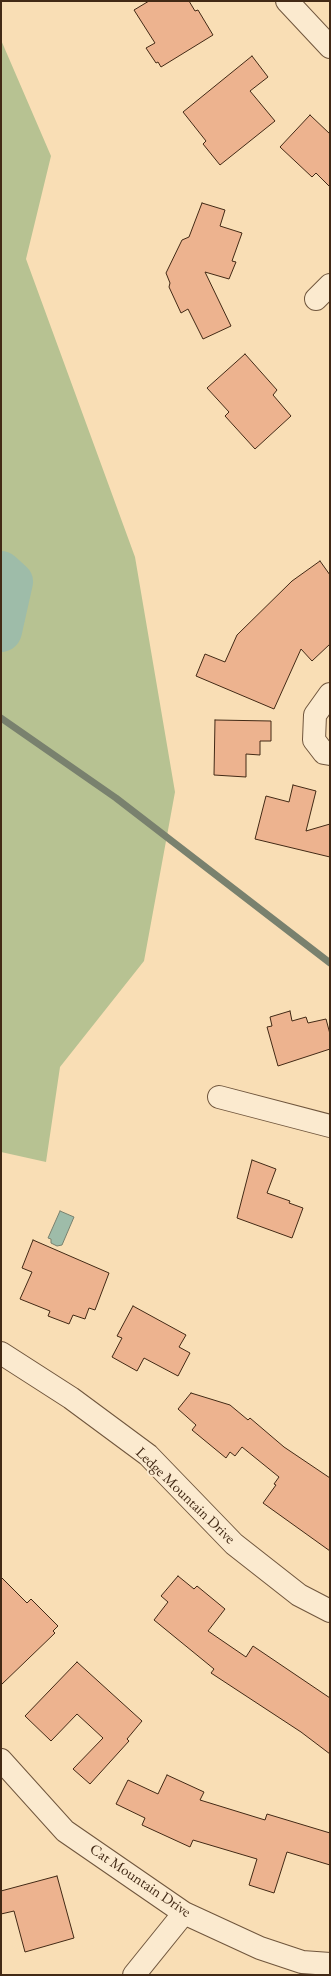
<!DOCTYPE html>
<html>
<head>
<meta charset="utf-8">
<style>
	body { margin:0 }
	#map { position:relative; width:331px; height:1976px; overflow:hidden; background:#f9deb5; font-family:"EB Garamond",serif }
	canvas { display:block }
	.frame { position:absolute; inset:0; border:2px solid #422915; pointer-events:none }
</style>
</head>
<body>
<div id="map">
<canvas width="331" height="1976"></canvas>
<div class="frame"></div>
</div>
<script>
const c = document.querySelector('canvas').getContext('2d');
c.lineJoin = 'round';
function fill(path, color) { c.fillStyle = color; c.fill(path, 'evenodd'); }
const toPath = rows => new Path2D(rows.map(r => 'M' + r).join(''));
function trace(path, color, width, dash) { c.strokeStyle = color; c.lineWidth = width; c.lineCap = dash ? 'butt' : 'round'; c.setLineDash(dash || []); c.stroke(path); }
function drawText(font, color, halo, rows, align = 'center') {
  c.font = font + ' "EB Garamond",serif'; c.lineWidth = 4; c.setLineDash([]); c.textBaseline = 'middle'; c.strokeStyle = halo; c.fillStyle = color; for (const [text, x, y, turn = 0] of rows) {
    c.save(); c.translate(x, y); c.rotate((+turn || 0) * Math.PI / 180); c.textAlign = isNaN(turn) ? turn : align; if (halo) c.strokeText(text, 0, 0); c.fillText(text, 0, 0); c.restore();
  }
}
const green = toPath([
	[1,40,51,156,26,259,135,557,175,792,144,961,60,1067,46,1162,1,1152]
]);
const water = toPath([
	[60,1211,74,1217,62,1245,57,1246,51,1243,51,1239,48,1238,60,1211]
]);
const stream = toPath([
	[1,718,116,798,330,963]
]);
const river = toPath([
	[1,572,12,582,1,631]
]);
const building = toPath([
	[149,1,189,1,195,11,198,10,213,35,161,67,158,62,156,63,146,48,155,43,134,10,149,1],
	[252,56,268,77,250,91,275,121,220,165,203,144,206,141,183,112,252,56],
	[310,115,330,134,330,187,316,173,312,177,280,147,310,115],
	[202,203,225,210,220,226,242,233,232,261,236,262,229,279,205,272,231,326,203,339,188,309,181,313,169,287,170,283,166,273,182,240,189,237,202,203],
	[245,354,277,390,273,395,291,416,255,449,225,416,229,412,207,388,245,354],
	[320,561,330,575,330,644,312,661,301,649,274,709,196,676,205,654,225,662,237,635,292,581,320,561],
	[215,720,271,721,271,741,260,741,260,755,246,754,246,777,214,775,215,720],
	[293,785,316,791,306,831,330,824,330,857,255,839,266,796,289,802,293,785],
	[290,1011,292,1021,306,1017,308,1023,326,1019,330,1034,330,1049,278,1066,267,1027,272,1026,270,1017,290,1011],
	[252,1160,276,1169,267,1193,290,1201,289,1203,303,1208,292,1238,237,1218,252,1160],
	[33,1240,109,1273,95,1310,89,1308,85,1319,73,1315,69,1324,48,1316,50,1311,20,1299,32,1272,22,1268,33,1240],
	[133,1306,186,1335,179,1347,190,1353,178,1376,144,1358,137,1371,112,1357,122,1338,117,1336,133,1306],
	[191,1393,230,1405,248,1420,250,1418,284,1447,330,1478,330,1551,263,1503,276,1485,274,1484,279,1477,242,1447,235,1456,230,1452,226,1458,192,1430,196,1425,178,1409,191,1393],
	[178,1576,194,1589,197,1586,225,1609,208,1631,246,1657,253,1646,330,1698,330,1754,301,1732,211,1673,214,1669,154,1620,168,1602,161,1596,178,1576],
	[1,1577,27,1603,31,1599,58,1626,53,1631,55,1633,1,1685,1,1577],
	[77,1662,142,1721,127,1739,129,1741,90,1784,73,1769,103,1738,77,1714,51,1741,25,1716,77,1662],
	[167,1775,204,1792,200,1800,265,1820,267,1814,330,1833,330,1865,287,1852,274,1893,249,1885,257,1859,193,1840,190,1847,142,1825,145,1818,116,1804,128,1780,158,1794,167,1775],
	[57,1876,74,1938,25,1952,14,1911,1,1914,1,1891,57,1876]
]);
const minor = toPath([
	[287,1,330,47],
	[316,299,330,285],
	[330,694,315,715,314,740,324,753,330,754],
	[219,1097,330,1126],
	[1,1353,71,1398,148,1455,234,1544,299,1595,330,1611],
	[1,1760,65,1831,184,1913,260,1948,302,1962,330,1964],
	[134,1975,184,1913]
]);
const streetNames = [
	["Ledge Mountain Drive",185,1496,44],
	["Cat Mountain Drive",140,1881,34]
];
fill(green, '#b7c292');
fill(water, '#9ebca9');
trace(water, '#79816e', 1);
trace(stream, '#79816e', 7);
trace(river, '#9ebca9', 42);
fill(building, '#edb38f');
trace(building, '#422915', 1);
trace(minor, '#70563d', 24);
trace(minor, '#fbeacf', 22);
drawText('15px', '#422915', '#fbeacf', streetNames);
</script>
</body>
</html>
